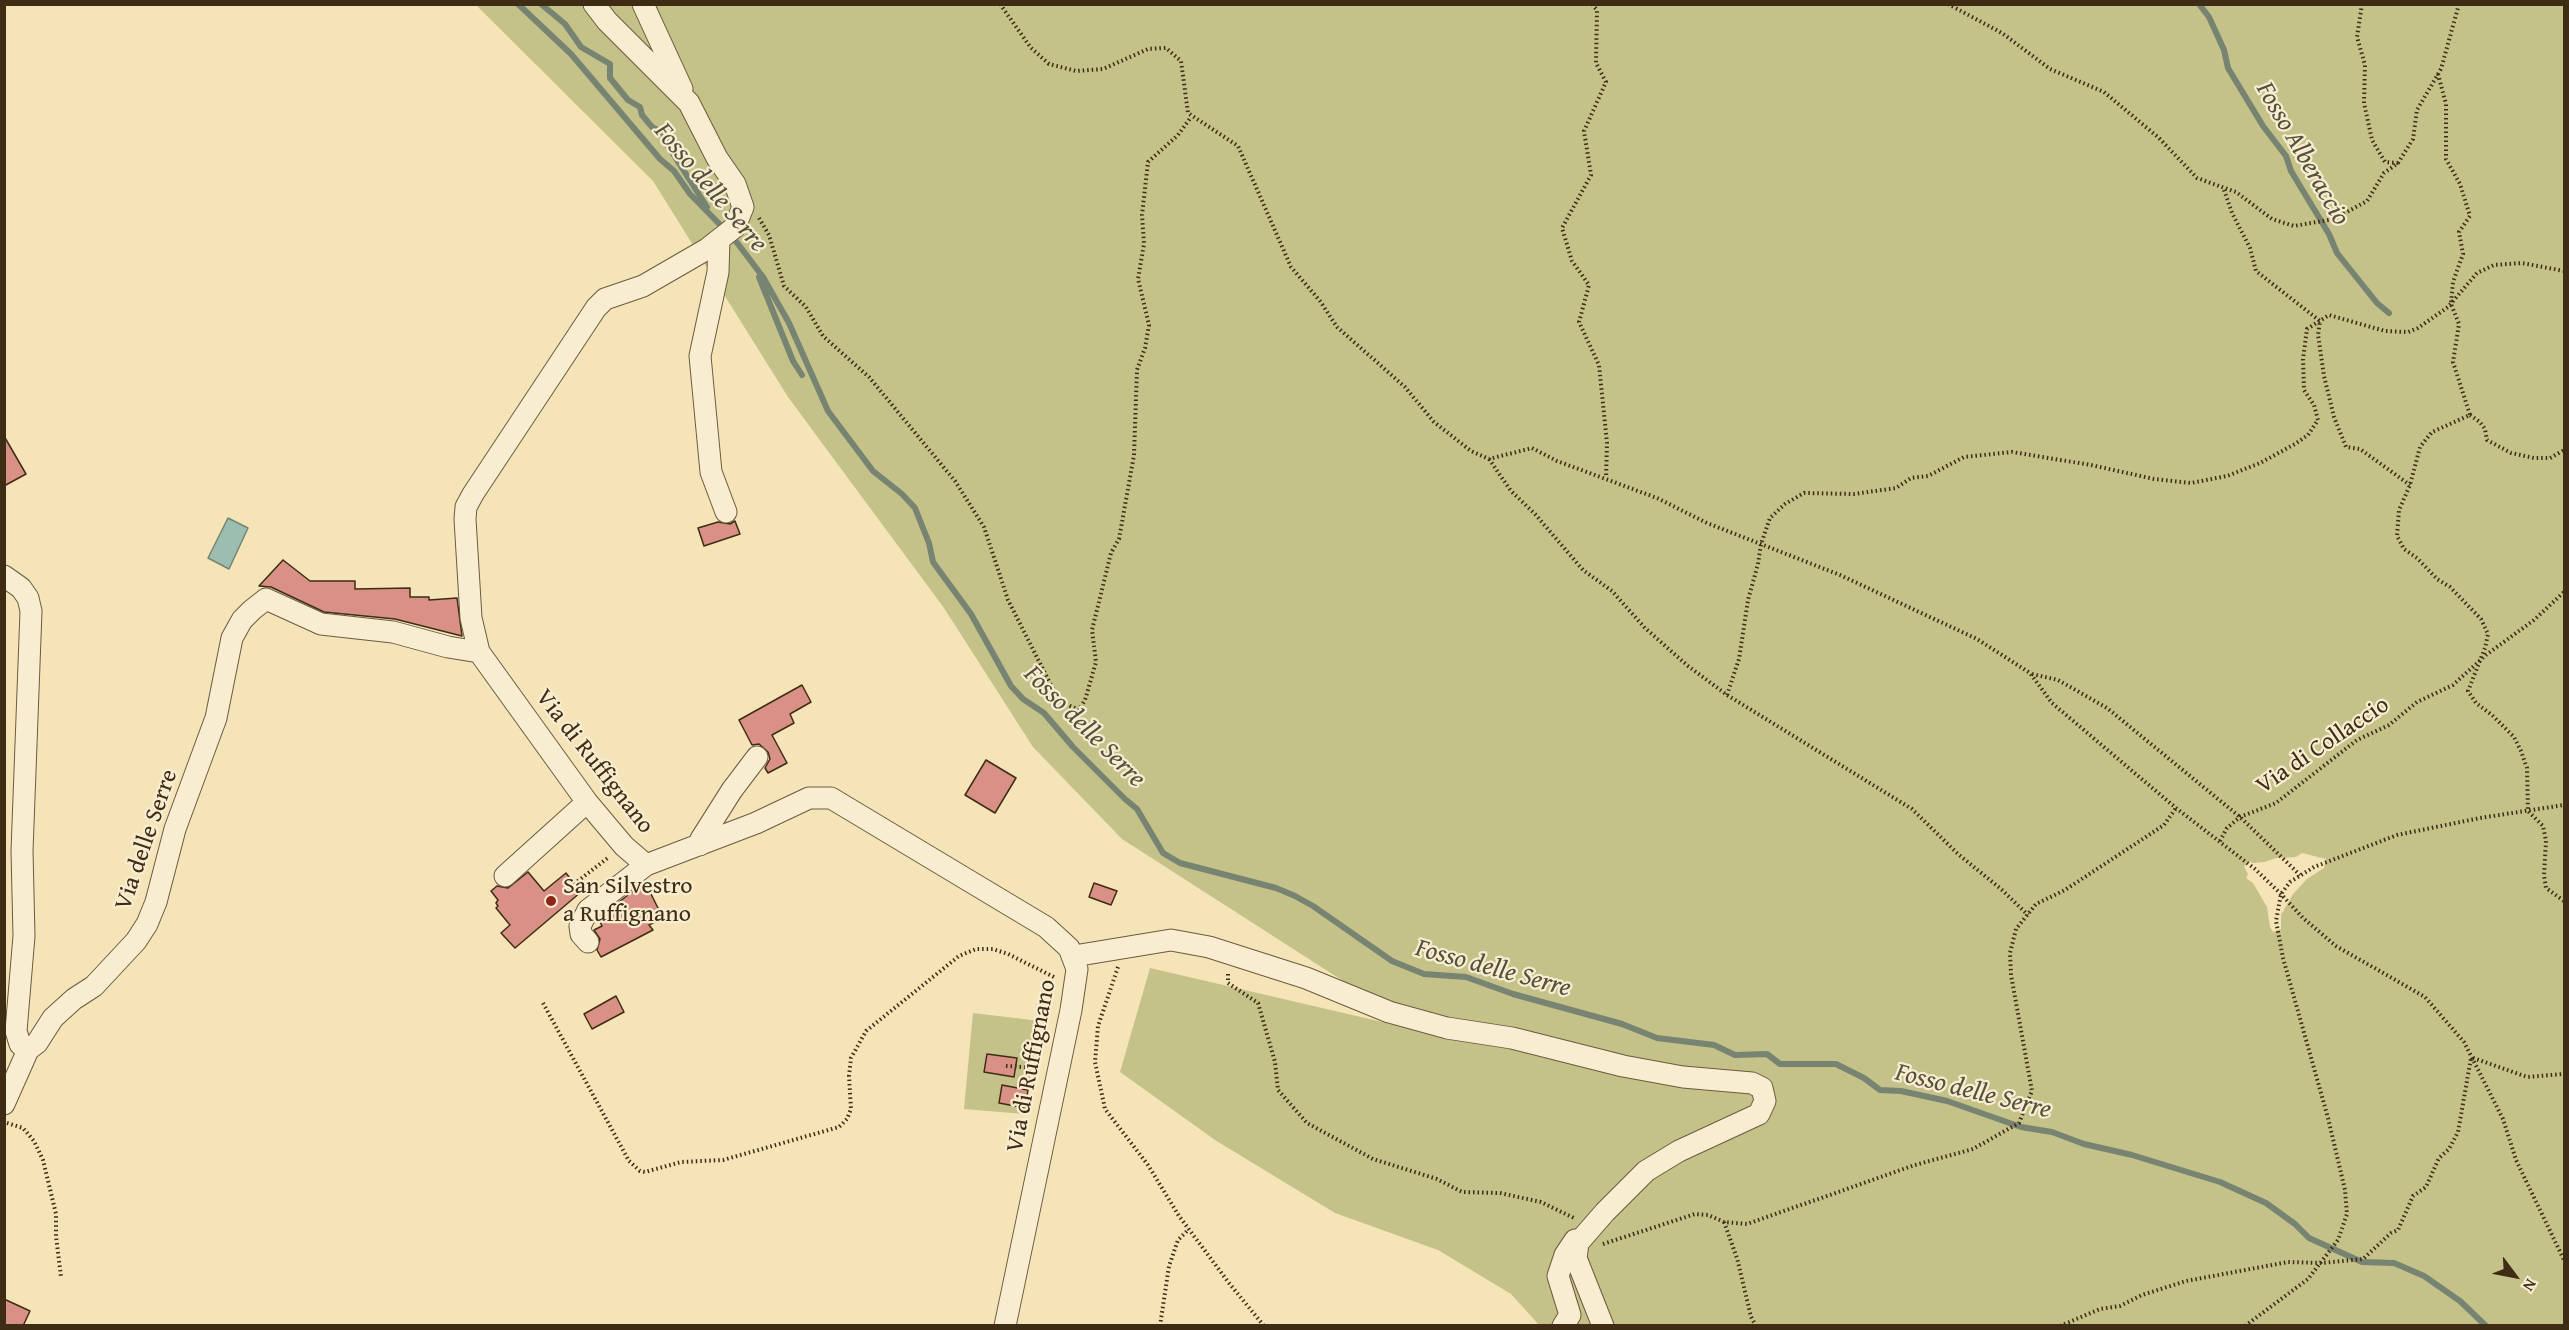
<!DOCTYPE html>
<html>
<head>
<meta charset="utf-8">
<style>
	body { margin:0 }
	#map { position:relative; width:2569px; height:1330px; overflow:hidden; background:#f5e4b8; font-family:"Gentium Book Plus",serif }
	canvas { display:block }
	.frame { position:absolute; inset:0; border:6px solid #3f2c15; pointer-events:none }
	.north { position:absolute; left:2485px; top:1246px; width:60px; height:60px; -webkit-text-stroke:4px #f8edd1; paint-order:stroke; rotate:122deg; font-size:16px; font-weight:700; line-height:24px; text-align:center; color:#3f2c15 }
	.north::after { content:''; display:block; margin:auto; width:21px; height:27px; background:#3f2c15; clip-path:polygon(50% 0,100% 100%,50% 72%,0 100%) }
</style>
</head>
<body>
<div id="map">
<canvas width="2569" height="1330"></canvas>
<div class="frame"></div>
<div class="north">N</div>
</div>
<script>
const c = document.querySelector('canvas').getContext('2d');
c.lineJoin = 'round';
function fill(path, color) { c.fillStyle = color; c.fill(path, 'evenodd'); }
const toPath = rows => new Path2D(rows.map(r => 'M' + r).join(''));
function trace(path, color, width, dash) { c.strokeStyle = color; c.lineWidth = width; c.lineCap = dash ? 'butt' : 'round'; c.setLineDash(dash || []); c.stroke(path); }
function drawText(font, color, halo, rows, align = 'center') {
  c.font = font + ' "Gentium Book Plus",serif'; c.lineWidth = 4.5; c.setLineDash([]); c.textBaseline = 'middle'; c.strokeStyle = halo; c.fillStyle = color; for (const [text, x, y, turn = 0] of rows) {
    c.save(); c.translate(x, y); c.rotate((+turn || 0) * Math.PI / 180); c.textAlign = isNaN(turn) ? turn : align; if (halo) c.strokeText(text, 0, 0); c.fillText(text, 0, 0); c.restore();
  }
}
const green = toPath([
	[476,5,2564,5,2564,1325,1539,1325,1511,1294,1438,1250,1335,1213,1215,1140,1120,1072,1150,968,1421,1031,1122,839,1033,747,944,608,788,397,653,181],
	[2302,853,2326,859,2324,868,2307,879,2293,894,2281,915,2281,929,2273,932,2270,927,2267,907,2253,883,2246,878,2248,874,2244,867,2250,861,2252,863,2264,862,2277,858,2296,857],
	[973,1013,1040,1021,1024,1114,964,1109]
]);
const water = toPath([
	[228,518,248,528,229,569,208,558,228,518]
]);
const stream = toPath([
	[518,4,571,54,660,159,674,171,690,194,735,240,763,277,789,323,828,411,873,471,902,494,915,508,929,543,933,562,971,614,1011,686,1023,699,1044,713,1073,747,1125,799,1137,809,1163,853,1180,863,1276,888,1295,896,1313,906,1392,961,1424,974,1466,977,1513,994,1622,1024,1657,1038,1714,1045,1735,1055,1767,1054,1780,1064,1836,1064,1864,1078,1880,1090,1901,1091,1947,1101,2021,1127,2052,1132,2084,1144,2132,1155,2220,1182,2266,1203,2295,1224,2309,1238,2362,1262,2394,1263,2424,1276,2460,1301,2486,1326],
	[541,4,565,24,581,47,610,64,610,78,628,100,640,107,642,115,652,127,663,133,668,146,707,207],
	[2199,4,2209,17,2224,50,2228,68,2263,126,2286,156,2291,171,2329,234,2337,253,2377,303,2389,313],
	[759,277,793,361,802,375]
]);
const building = toPath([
	[4,436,26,474,4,486,4,436],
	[735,521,740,534,704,546,698,528,718,522,730,524,735,521],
	[283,560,310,581,355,581,355,589,410,588,410,597,429,597,429,600,457,598,462,636,395,619,324,612,271,587,259,586,283,560],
	[802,685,811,702,790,714,794,723,772,735,787,763,768,773,765,768,770,759,768,752,759,744,752,745,739,720,802,685],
	[986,760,1016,778,995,813,965,795,986,760],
	[528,872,544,891,566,873,581,892,515,948,501,933,510,925,496,908,498,906,496,903,498,900,491,891,497,886,508,888,528,872],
	[645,882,663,918,649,925,653,930,601,957,597,950,600,939,594,930,602,926,598,918,645,882],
	[1094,883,1117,891,1111,905,1089,897,1094,883],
	[616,996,624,1012,592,1029,584,1014,616,996],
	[987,1054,1017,1058,1014,1077,984,1072,987,1054],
	[1002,1085,1028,1090,1025,1108,999,1103,1002,1085],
	[4,1299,30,1311,23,1326,4,1326,4,1299]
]);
const path = toPath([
	[1000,4,1031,48,1049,64,1076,71,1103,69,1148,49,1166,48,1181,61,1188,113,1238,146,1291,267,1320,301,1337,327,1405,387,1434,422,1471,451,1489,459,1532,448,1557,461,1657,498,1707,523,1840,575,1977,639,2030,673,2052,703,2176,808,2255,869,2281,894,2303,918,2336,946,2425,997,2464,1042,2503,1119,2516,1160,2564,1260],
	[1592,4,1597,10,1596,63,1606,82,1584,131,1591,175,1562,228,1572,261,1589,285,1579,322,1599,365,1607,443,1606,478],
	[1948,4,2002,33,2050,69,2104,92,2159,138,2197,178,2236,192,2272,219,2294,226,2334,219,2367,201,2384,173,2398,163,2413,139,2417,110,2441,69,2459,4],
	[2362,4,2357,37,2365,65,2364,103,2372,140,2385,162,2398,163],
	[2438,74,2446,104,2446,159,2460,184,2470,216,2459,232,2463,254,2453,282,2451,304,2459,324,2453,362,2470,415,2432,432,2420,447,2410,485,2399,510,2397,536,2404,549,2417,558,2437,579,2450,587,2481,619,2488,634,2485,648,2468,691,2476,703,2492,715,2514,737,2521,751,2527,768,2528,811,2543,826,2546,841,2544,875,2546,888,2564,901],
	[2224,190,2232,213,2250,248,2256,271,2320,321,2318,335,2324,376,2334,417,2346,447,2360,449,2410,485],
	[759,218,769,235,784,286,806,307,823,336,869,377,955,481,984,527,1008,600,1059,701,1079,710,1085,700,1096,662,1092,630,1111,553,1119,539,1134,455,1137,370,1145,348,1149,325,1138,279,1144,244,1142,215,1148,162,1178,135,1191,117],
	[2470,415,2480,422,2485,429,2487,440,2511,453,2534,458,2550,458,2564,450],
	[1489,459,1511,491,1535,514,1583,570,1612,591,1645,628,1688,666,1727,695,1912,809,1958,854,2001,889,2028,915],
	[2032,674,2058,680,2107,708,2240,817,2300,875],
	[1727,695,1739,659,1748,600,1758,564,1761,544,1770,518,1785,504,1804,493,1854,494,1896,488,1911,478,1928,476,1964,457,2012,452,2091,465,2154,479,2191,483,2227,476,2260,463,2295,444,2308,435,2318,420,2314,405,2304,390,2303,359,2307,329,2329,315,2385,331,2408,332,2418,328,2448,307,2477,273,2494,265,2522,263,2564,271],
	[2220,841,2227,828,2240,817,2276,803,2357,740,2389,725,2417,702,2453,685,2486,655,2534,620,2564,592],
	[574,884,609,857],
	[1118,967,1098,1026,1095,1062,1105,1109,1148,1165,1179,1216,1229,1283,1264,1326],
	[1228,974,1228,983,1258,1003,1275,1062,1278,1090,1307,1123,1373,1159,1437,1179,1462,1192,1500,1193,1541,1202,1574,1218],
	[543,1003,629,1161,640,1171,645,1172,681,1162,723,1160,839,1127,847,1119,851,1109,849,1076,851,1058,866,1031,959,956,976,949,993,949,1008,954,1056,978],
	[2473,1058,2527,1077,2564,1074],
	[1006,1066,1040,1068],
	[7,1123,23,1128,34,1141,43,1160,56,1214,56,1236,61,1277],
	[1724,1222,1737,1258,1751,1317,1756,1326],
	[1603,1244,1695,1214,1708,1215,1724,1222,1747,1224,1915,1165,1973,1149,2019,1123,2032,1091,2011,975,2010,953,2016,929,2036,904,2065,890,2164,825,2176,808],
	[1160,1326,1169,1266,1178,1240,1189,1229],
	[2060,1326,2100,1309,2120,1306,2142,1295,2186,1281,2288,1262,2322,1263,2363,1259,2391,1233,2398,1230,2413,1196,2426,1187,2439,1158,2449,1149,2458,1132,2471,1058],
	[2245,1326,2308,1279,2338,1240,2347,1214,2345,1190,2328,1118,2283,958,2276,921,2281,894,2290,882,2314,867,2397,835,2480,818,2564,805]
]);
const minor = toPath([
	[594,4,607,21,689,103,717,158,735,184,743,207,735,227,707,249,643,286,605,299,596,308,473,494,466,507,465,519,471,618,479,652,587,802,624,846,646,865,756,823,809,798,831,798,1046,927,1069,948,1077,969,1071,1010,1005,1326],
	[643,4,682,89],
	[719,240,718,272,700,356,711,472,726,512],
	[4,576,21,588,28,598,31,611,22,851,24,936,16,1031,20,1044,28,1050,37,1043,53,1018,74,999,94,986,136,941,147,924,156,902,175,829,216,718,232,638,242,620,252,610,266,599,321,624,393,632,448,647,479,652],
	[700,845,701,839,732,790,757,757],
	[505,876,587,802],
	[588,942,581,934,580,926,588,910,646,865],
	[1074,956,1171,940,1209,947,1306,978,1389,1012,1447,1028,1512,1038,1623,1066,1683,1077,1752,1083,1762,1088,1765,1101,1759,1114,1679,1151,1646,1171,1605,1212,1578,1243,1576,1258,1603,1326],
	[4,1104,28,1050],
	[1563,1326,1570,1315,1558,1276,1565,1255,1575,1240]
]);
const markers = [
	[551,901,6,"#8f2418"]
];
const streetNames = [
	["Via di Collaccio",2323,746,-34],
	["Via di Ruffignano",594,762,52],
	["Via delle Serre",147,840,-71],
	["Via di Ruffignano",1032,1066,-79]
];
const poiNames = [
	["San Silvestro",563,887],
	["a Ruffignano",563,915]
];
const waterNames = [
	["Fosso Alberaccio",2302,154,60],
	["Fosso delle Serre",710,188,50],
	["Fosso delle Serre",1084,727,45],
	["Fosso delle Serre",1493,969,15],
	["Fosso delle Serre",1973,1092,14]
];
fill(green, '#c4c189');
fill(water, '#9cbeb0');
trace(water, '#778472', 1.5);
trace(stream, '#778472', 6);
fill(building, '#d89184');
trace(building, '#3f2c15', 1.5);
trace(minor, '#6c5a3e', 23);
trace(path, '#3f2c15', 4, [1.5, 3]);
trace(minor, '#f8edd1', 21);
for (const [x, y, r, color] of markers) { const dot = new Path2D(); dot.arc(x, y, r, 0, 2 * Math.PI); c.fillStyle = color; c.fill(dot); trace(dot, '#f8edd1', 2); }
drawText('24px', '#3f2c15', '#f8edd1', streetNames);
drawText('24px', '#3f2c15', '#f8edd1', poiNames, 'left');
drawText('italic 26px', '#56503c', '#f8edd1', waterNames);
</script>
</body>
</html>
